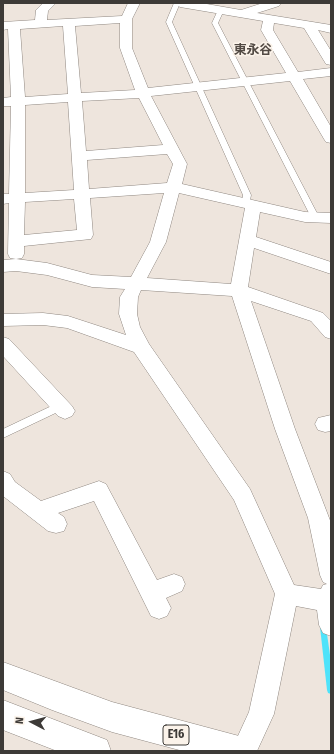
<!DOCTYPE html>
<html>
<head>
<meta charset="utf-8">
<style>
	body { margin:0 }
	#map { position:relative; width:334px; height:754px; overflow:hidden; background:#eee5dd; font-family:"Fira Sans Condensed",sans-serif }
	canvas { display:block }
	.frame { position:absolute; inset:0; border:4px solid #3d3a37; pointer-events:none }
	.north { position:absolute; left:12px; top:702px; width:40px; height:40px; -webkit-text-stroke:3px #fbf3ea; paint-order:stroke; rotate:276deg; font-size:11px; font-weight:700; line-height:16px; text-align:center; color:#3d3a37 }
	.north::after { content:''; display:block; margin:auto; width:14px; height:18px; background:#3d3a37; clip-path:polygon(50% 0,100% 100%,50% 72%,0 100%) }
</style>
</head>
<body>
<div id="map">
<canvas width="334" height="754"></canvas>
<div class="frame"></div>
<div class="north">N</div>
</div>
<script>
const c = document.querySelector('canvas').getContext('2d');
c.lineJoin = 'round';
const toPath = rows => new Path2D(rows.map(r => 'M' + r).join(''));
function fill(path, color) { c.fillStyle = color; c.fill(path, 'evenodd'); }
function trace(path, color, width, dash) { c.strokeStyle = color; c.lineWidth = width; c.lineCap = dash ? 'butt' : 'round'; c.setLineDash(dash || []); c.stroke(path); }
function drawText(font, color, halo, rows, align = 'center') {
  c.font = font + ' "Fira Sans Condensed","Noto Sans JP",sans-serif'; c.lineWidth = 3; c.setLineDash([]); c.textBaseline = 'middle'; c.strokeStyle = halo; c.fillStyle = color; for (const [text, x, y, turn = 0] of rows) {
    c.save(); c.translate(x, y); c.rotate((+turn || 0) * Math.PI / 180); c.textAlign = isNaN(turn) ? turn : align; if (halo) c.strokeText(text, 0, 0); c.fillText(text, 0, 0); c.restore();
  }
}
const stream = toPath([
	[323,624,325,625,326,627,331,662,331,694,328,693,327,690,320,627,321,625,323,624]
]);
const lane = toPath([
	[174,3,180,3,172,22,251,195,249,206,243,206,242,204,243,195,166,22,174,3],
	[221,8,224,10,218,23,319,217,318,219,312,219,311,217,212,23,218,10,221,8],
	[60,402,64,403,65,406,64,409,3,438,3,429,60,402]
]);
const street = toPath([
	[43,3,56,3,48,11,47,20,122,16,128,3,140,3,132,19,132,48,148,88,286,73,261,30,263,21,180,7,174,3,201,3,241,10,263,3,281,3,279,6,257,13,331,25,331,33,318,30,331,51,331,65,326,64,304,28,274,23,273,30,298,72,331,68,331,76,303,79,331,127,331,143,326,142,324,139,290,81,151,96,187,164,182,184,305,212,331,213,331,223,305,222,260,212,256,237,331,262,331,274,254,248,248,287,323,313,331,321,331,339,325,337,311,321,251,301,295,429,331,523,331,636,323,633,319,625,317,610,296,606,274,714,257,751,231,751,249,712,275,594,234,500,134,352,67,328,43,325,3,326,3,314,43,313,68,316,126,335,119,314,120,297,125,289,92,287,47,275,16,271,3,272,3,260,16,259,10,258,8,254,9,203,3,204,3,194,9,194,11,106,3,106,3,98,11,97,8,29,3,30,3,22,35,20,36,10,43,3],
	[120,23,120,48,135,90,81,93,75,26,120,23],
	[63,26,68,94,25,97,20,29,63,26],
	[139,98,163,145,86,151,82,101,139,98],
	[68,102,74,190,25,193,25,105,68,102],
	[167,154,173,164,167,183,89,189,87,160,167,154],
	[164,193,150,242,131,277,92,275,47,263,16,259,22,258,24,254,24,246,91,239,93,235,90,198,164,193],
	[179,193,245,208,231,284,147,278,166,242,179,193],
	[74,199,77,230,24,235,25,202,74,199],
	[141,290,232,296,275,429,308,518,320,575,323,582,327,584,323,585,321,589,294,585,250,489,149,344,140,327,137,314,138,297,141,290],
	[3,337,9,339,72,406,75,411,72,416,65,419,58,416,3,356,3,337],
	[331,415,331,431,325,432,318,430,315,424,318,418,331,415],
	[3,471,10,474,15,482,41,501,99,481,106,484,157,580,174,574,182,577,185,584,182,591,166,598,171,608,167,616,159,619,151,616,94,501,58,513,64,517,67,524,64,531,56,533,48,531,3,496,3,471]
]);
const highway = toPath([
	[3,662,112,702,239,736,250,740,254,751,183,751,112,732,52,710,3,690,3,662],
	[3,700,107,740,111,751,57,751,3,730,3,700]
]);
const shields = [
	[176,735,26]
];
const shieldNames = [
	["E16",176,735]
];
const farQuarternames = [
	["東永谷",253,50]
];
fill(stream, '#4fe3fa');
trace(lane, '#8f8780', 1);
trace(street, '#8f8780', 1);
trace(highway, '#8f8780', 1);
fill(lane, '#fff');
fill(street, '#fff');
fill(highway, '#fff');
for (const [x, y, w] of shields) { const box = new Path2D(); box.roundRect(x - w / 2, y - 10, w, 20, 3); c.fillStyle = '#fbf3ea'; c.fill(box); trace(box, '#3d3a37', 1); }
drawText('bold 12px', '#3d3a37', null, shieldNames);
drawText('bold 13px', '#524a44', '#fbf3ea', farQuarternames);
</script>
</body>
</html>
